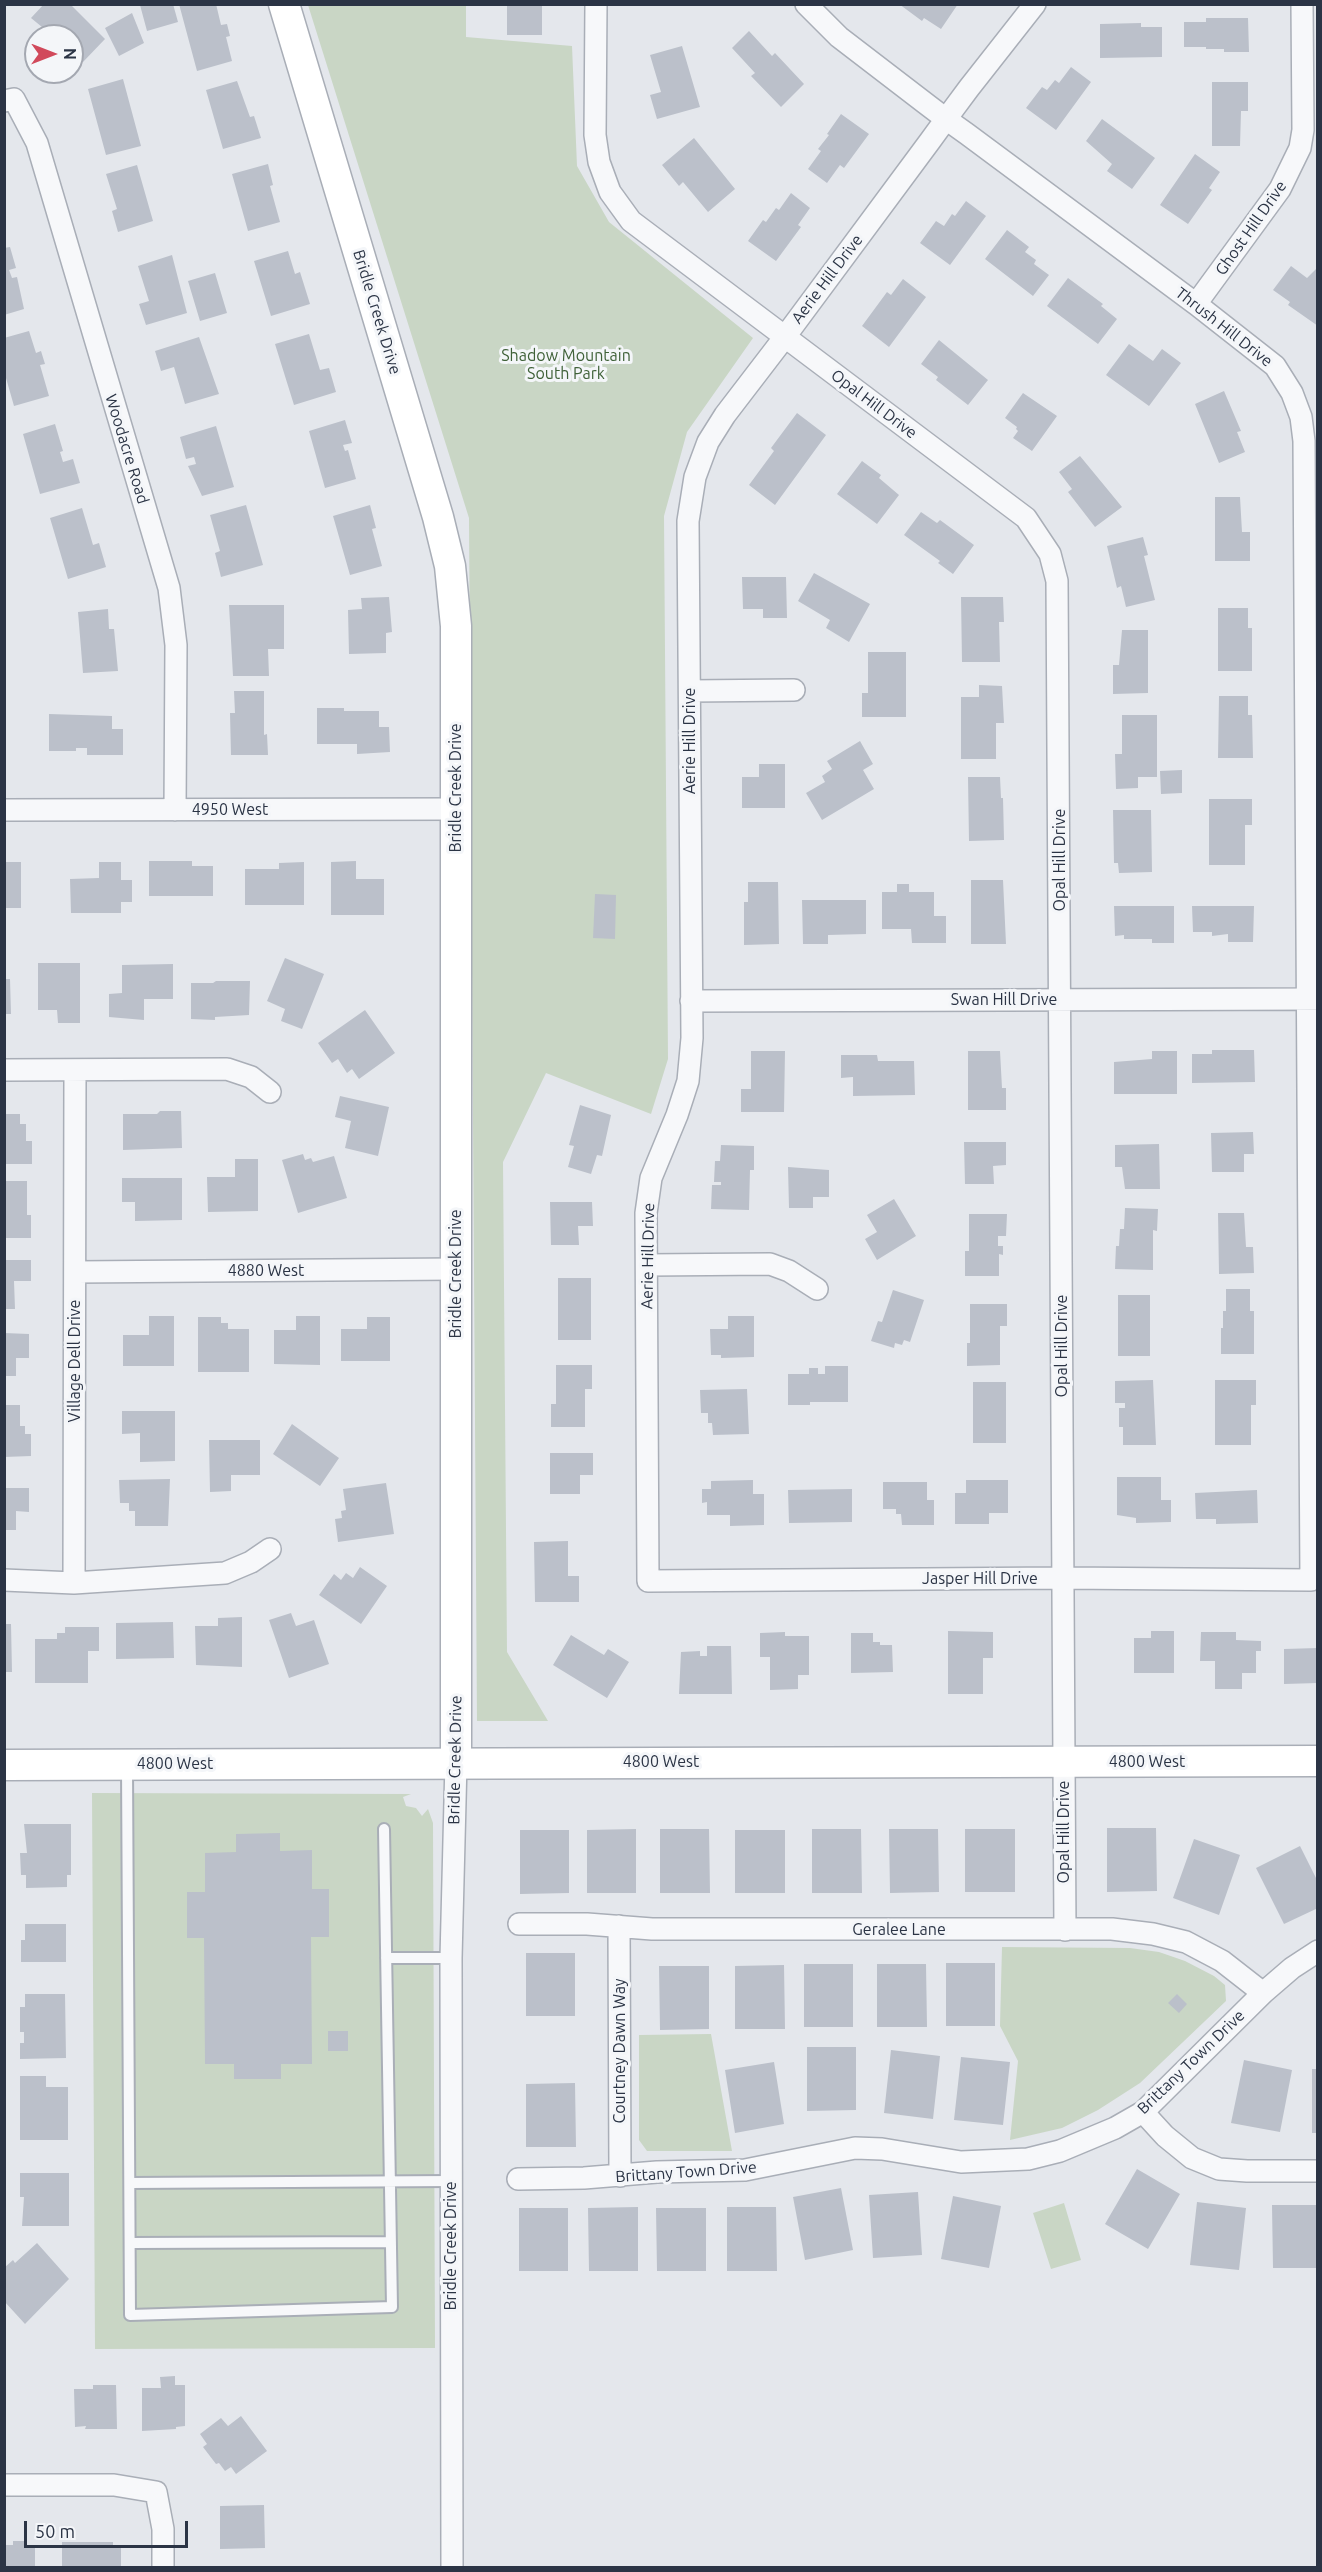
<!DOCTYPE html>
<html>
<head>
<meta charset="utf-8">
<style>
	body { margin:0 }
	#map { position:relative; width:1322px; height:2572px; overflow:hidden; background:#e4e7ec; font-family:Ubuntu,sans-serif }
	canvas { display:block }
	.frame { position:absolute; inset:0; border:6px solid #2b3445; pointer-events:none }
	.north { position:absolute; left:24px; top:24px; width:60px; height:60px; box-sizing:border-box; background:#f4f6f9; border:2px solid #a4a8b1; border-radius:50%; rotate:90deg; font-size:16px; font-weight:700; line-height:24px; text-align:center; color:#2b3445 }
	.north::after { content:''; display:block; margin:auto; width:21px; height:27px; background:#d1495b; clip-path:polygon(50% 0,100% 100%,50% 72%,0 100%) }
	.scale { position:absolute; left:24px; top:2521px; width:164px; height:27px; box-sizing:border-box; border:3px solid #2b3445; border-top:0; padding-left:8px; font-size:18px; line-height:21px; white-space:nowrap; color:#2b3445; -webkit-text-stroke:4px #f4f6f9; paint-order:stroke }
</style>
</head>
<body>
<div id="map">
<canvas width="1322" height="2572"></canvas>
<div class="frame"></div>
<div class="north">N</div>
<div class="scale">50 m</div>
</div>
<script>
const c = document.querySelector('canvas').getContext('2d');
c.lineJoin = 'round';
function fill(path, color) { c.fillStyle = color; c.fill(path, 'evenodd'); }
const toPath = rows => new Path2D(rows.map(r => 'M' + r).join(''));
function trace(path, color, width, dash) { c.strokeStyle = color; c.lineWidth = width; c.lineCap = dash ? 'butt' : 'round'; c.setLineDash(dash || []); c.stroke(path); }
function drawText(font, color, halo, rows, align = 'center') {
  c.font = font + ' Ubuntu,sans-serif'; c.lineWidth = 6; c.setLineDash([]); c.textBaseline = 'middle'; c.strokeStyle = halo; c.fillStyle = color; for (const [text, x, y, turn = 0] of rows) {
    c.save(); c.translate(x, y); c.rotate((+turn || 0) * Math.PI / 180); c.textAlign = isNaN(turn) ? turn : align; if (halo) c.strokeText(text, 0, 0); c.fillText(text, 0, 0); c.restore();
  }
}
const green = toPath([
	[308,5,466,5,466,37,572,46,577,166,609,222,753,338,687,432,664,516,668,1059,651,1114,546,1073,503,1162,507,1652,548,1721,477,1721,469,518],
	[92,1793,411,1794,403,1797,406,1806,416,1808,422,1816,428,1809,433,1823,435,2348,95,2349],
	[1002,1947,1130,1948,1159,1952,1185,1961,1214,1976,1225,1985,1226,2001,1140,2083,1098,2110,1062,2128,1010,2140,1018,2061,1000,2026],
	[711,2034,732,2151,647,2151,639,2140,639,2035],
	[1064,2203,1081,2260,1051,2269,1033,2213]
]);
const building = toPath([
	[44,4,70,4,105,39,83,62,72,51,72,36,53,36,31,18],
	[173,4,178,22,147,31,140,5],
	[179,4,216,4,221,25,227,24,230,36,226,37,232,61,197,71],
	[507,4,542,4,542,35,507,35],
	[899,4,958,4,941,29,924,18,922,21],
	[132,13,144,43,119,56,105,28],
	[1206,18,1248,18,1249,52,1224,52,1224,49,1206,49,1206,47,1184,47,1184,22,1206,22],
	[1141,23,1141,27,1162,27,1162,57,1100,58,1100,24],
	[749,31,772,56,775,53,804,84,781,107,751,76,755,73,732,48],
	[682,46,700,107,657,119,650,95,661,92,650,55],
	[1071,67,1091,82,1056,130,1026,108,1042,87,1047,90,1055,80,1059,83],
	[123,79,141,146,106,155,88,89],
	[237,81,250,117,254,116,261,138,223,149,206,90],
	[1212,82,1248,82,1248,111,1241,111,1240,146,1212,146],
	[841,114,869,134,844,168,840,165,827,183,808,169,821,151,818,149,829,135,827,134],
	[1102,119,1155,158,1132,189,1107,171,1112,164,1086,141],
	[694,138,735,189,708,212,683,182,679,186,662,165],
	[1195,154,1220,172,1209,188,1212,190,1188,224,1160,205],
	[268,164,273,185,270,186,280,222,248,231,232,174],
	[137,165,153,221,118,232,112,211,117,209,106,174],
	[791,193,810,208,798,225,801,227,776,261,748,241,763,220,766,222,776,208,779,210],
	[966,201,986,216,950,265,920,243,936,221,944,226,952,214,955,216],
	[1007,230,1029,247,1025,252,1036,260,1034,264,1049,275,1033,296,985,259],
	[10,247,16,268,9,270,12,278,17,277,24,309,4,315,4,248],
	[288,251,295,274,300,272,310,304,271,316,254,261],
	[172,255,187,313,146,325,139,304,149,301,138,266],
	[1291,266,1307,278,1318,267,1318,326,1288,305,1290,302,1273,290],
	[215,273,227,313,200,321,188,281],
	[1068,278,1103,304,1101,306,1117,319,1098,344,1047,306],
	[903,279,926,297,889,347,862,326,887,292,891,295],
	[29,331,36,353,41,351,45,364,40,365,49,396,14,406,4,371,4,338],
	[309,334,320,370,329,368,336,392,294,405,275,344],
	[199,337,219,394,185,404,174,367,161,371,155,351],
	[939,340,988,380,968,405,936,380,938,377,921,364],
	[1129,344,1153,361,1162,349,1181,363,1149,406,1106,375],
	[1224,391,1241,431,1237,432,1245,452,1219,463,1195,404],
	[1023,393,1057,416,1032,451,1013,438,1018,431,1016,429,1017,427,1005,418],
	[797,413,826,435,775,505,749,485,774,451,771,448],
	[345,420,352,443,343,445,345,451,348,450,356,479,325,488,309,431],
	[55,424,63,451,60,452,63,462,73,459,80,483,40,494,23,434],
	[216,426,234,487,202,496,188,466,196,464,194,457,186,459,180,437],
	[1080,456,1122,507,1095,527,1068,492,1072,489,1059,472],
	[862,461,881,475,879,478,899,495,877,524,837,494],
	[1215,497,1240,497,1242,532,1250,532,1250,561,1215,561],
	[246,505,263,565,221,577,215,553,220,551,210,515],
	[370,505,376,528,372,529,382,566,350,575,333,516],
	[82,508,93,545,99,543,106,567,68,579,50,518],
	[921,512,937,523,940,520,974,545,953,574,938,563,940,561,904,535],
	[1143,537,1148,555,1144,556,1155,600,1126,607,1121,586,1117,588,1107,546],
	[814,573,870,604,849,642,826,628,830,620,798,601],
	[742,577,786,577,787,618,763,618,763,609,743,609],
	[389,597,392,632,386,633,386,653,349,654,348,610,362,609,361,598],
	[961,597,1003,597,1004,622,999,622,1000,662,962,662],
	[229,605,284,605,284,649,268,649,269,676,233,676],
	[1218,608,1248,608,1248,628,1252,628,1252,671,1218,671],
	[108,609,109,629,114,629,118,671,83,673,78,612],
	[1122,630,1148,630,1148,693,1113,694,1113,665,1119,665],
	[868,652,906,652,906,717,862,717,862,693,868,693],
	[979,685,1002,686,1004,723,996,723,996,759,961,759,961,697,979,697],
	[234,691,264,691,264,735,267,734,268,755,231,755,230,713,235,713],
	[1219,696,1248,696,1248,715,1252,715,1253,758,1218,758],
	[317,708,344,708,344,711,379,711,379,727,389,727,390,752,357,754,357,744,317,744],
	[49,714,112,716,112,729,123,729,123,755,87,755,87,748,76,748,76,751,49,751],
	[1122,715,1157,715,1157,777,1138,777,1138,788,1116,789,1115,754,1122,754],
	[860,741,873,764,863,770,874,789,822,820,806,793,825,782,822,776,832,769,827,761],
	[759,764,785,764,785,808,742,808,742,777,759,777],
	[1182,770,1182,793,1161,794,1160,771],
	[968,777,1000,777,1001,798,1003,798,1004,840,969,841],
	[1209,799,1252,799,1252,825,1245,825,1245,865,1209,865],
	[1113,810,1151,810,1152,872,1119,873,1118,863,1114,863],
	[149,861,192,861,192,866,213,866,213,896,149,896],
	[356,861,356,879,384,879,384,915,331,915,331,862],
	[4,862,21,862,21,908,4,908],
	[99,862,121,862,121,880,132,880,132,902,121,902,121,913,71,913,70,879,99,878],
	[304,862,304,905,245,905,245,869,279,869,279,863],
	[971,880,1003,880,1006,944,971,944],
	[748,882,778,882,779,944,744,945,744,902,748,902],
	[897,884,909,884,909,892,934,892,934,916,946,916,946,943,912,943,911,929,882,929,882,892,897,892],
	[595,894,616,895,615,939,593,938],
	[802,900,866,900,866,934,828,935,828,944,803,944],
	[1114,906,1174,906,1174,943,1152,943,1152,939,1124,939,1124,935,1115,936],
	[1192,906,1254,906,1253,942,1228,942,1228,934,1212,936,1212,932,1193,932],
	[285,958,324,974,302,1029,281,1021,285,1009,267,1001],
	[38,963,80,963,80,1023,58,1023,57,1010,38,1010],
	[173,964,173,999,144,999,144,1020,109,1017,109,994,122,993,122,965],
	[4,979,10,979,11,1014,4,1014],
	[216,981,250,981,249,1015,215,1017,215,1020,191,1019,191,983,213,983],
	[365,1010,395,1053,359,1079,352,1069,347,1073,338,1059,332,1063,318,1043],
	[1212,1050,1254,1050,1255,1082,1192,1083,1192,1054,1212,1054],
	[751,1051,785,1051,784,1112,741,1112,741,1089,751,1089],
	[968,1051,1000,1051,1002,1088,1006,1088,1006,1110,968,1110],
	[1152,1051,1177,1051,1177,1094,1114,1094,1114,1062,1152,1059],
	[841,1055,877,1055,878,1061,914,1061,915,1095,853,1096,853,1077,841,1078],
	[340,1096,389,1107,378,1156,345,1148,351,1121,335,1117],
	[580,1105,611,1115,602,1156,597,1155,591,1174,568,1167,574,1146,569,1145],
	[160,1111,181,1111,182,1148,123,1150,123,1114,157,1114],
	[4,1114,20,1114,20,1124,26,1124,26,1141,32,1141,32,1164,4,1164],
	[1253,1132,1254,1154,1244,1154,1244,1172,1212,1172,1211,1133],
	[964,1142,1006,1142,1006,1165,993,1166,994,1184,965,1184],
	[1159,1144,1160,1189,1125,1189,1122,1167,1115,1167,1115,1145],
	[721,1145,754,1146,754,1170,750,1170,749,1210,711,1209,712,1185,721,1185,721,1182,714,1182,715,1161,720,1161],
	[303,1154,305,1160,311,1158,313,1162,334,1156,347,1198,298,1213,282,1160],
	[235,1159,258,1159,258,1211,208,1212,207,1177,235,1177],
	[788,1167,829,1170,829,1197,813,1197,813,1208,789,1208],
	[122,1178,182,1178,182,1220,135,1221,135,1202,122,1202],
	[4,1181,27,1181,27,1215,31,1215,31,1238,4,1238],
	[894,1199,916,1236,877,1260,865,1239,877,1232,867,1215],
	[550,1202,592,1202,593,1226,578,1226,579,1245,551,1245],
	[1125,1208,1158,1209,1157,1231,1153,1230,1153,1270,1115,1269,1116,1246,1119,1246,1120,1229,1124,1229],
	[1218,1213,1244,1213,1246,1247,1253,1247,1254,1273,1219,1274],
	[969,1214,1007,1214,1006,1236,998,1236,998,1246,1003,1246,1003,1255,999,1254,999,1276,965,1276,965,1251,969,1251],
	[4,1260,31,1260,31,1281,14,1281,15,1309,4,1309],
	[558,1278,591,1278,591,1340,558,1340],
	[1226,1289,1250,1289,1250,1311,1254,1311,1254,1354,1221,1354,1221,1328,1223,1328,1223,1311,1226,1311],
	[893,1290,924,1300,910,1342,904,1340,902,1345,895,1343,894,1348,871,1341,878,1321,882,1322],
	[1118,1295,1150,1295,1150,1356,1118,1356],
	[970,1304,1007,1304,1007,1326,1000,1326,1000,1365,967,1366,967,1343,970,1343],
	[149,1316,174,1316,174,1366,123,1366,123,1335,149,1335],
	[296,1316,320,1316,320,1365,274,1364,274,1330,296,1330],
	[728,1316,754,1316,754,1357,721,1358,721,1355,711,1355,710,1329,728,1329],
	[198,1317,221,1317,221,1323,228,1323,228,1329,249,1329,249,1372,198,1372],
	[367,1317,390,1317,390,1361,341,1361,341,1329,367,1329],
	[4,1333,29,1334,29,1358,16,1358,16,1376,4,1376],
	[556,1365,592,1365,592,1389,585,1389,585,1427,551,1427,551,1404,556,1404],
	[825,1366,848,1366,848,1402,810,1402,810,1405,788,1405,788,1374,809,1374,809,1368,818,1368,818,1374,825,1374],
	[1153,1380,1156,1445,1123,1445,1123,1427,1119,1427,1119,1408,1125,1408,1125,1403,1115,1403,1115,1381],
	[1215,1380,1256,1380,1256,1405,1251,1405,1251,1445,1215,1445],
	[973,1382,1006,1382,1006,1443,973,1443],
	[747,1389,749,1434,713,1435,712,1423,708,1423,708,1413,701,1413,700,1390],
	[4,1405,20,1405,20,1426,25,1426,25,1434,31,1434,31,1456,4,1457],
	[122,1411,175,1411,175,1461,140,1462,140,1433,122,1434],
	[292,1424,339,1458,320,1486,273,1454],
	[209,1440,260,1440,260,1475,231,1475,231,1491,210,1492],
	[550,1453,593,1453,593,1475,580,1475,580,1494,550,1494],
	[1117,1477,1161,1477,1161,1500,1171,1500,1171,1522,1136,1523,1136,1518,1117,1515],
	[170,1479,168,1526,135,1526,135,1511,129,1511,129,1503,120,1503,119,1480],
	[753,1480,753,1494,764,1494,764,1525,730,1526,730,1515,707,1515,707,1502,702,1503,702,1489,711,1489,711,1481],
	[966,1480,1008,1480,1008,1513,989,1513,989,1524,955,1524,955,1493,966,1493],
	[883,1482,927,1482,927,1500,934,1500,934,1525,902,1525,901,1514,896,1514,896,1509,883,1509],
	[386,1483,394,1534,338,1542,335,1519,342,1518,341,1511,346,1510,343,1489],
	[5,1488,29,1488,29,1512,16,1511,16,1530,5,1530],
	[852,1489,852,1522,789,1523,788,1490],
	[1257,1490,1258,1523,1216,1524,1216,1519,1196,1519,1195,1493],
	[568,1541,568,1576,579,1576,579,1602,535,1602,534,1542],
	[360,1567,387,1586,361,1624,319,1595,334,1574,341,1580,346,1573,353,1578],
	[291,1613,296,1626,314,1620,329,1664,289,1678,269,1620],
	[242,1617,242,1667,196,1665,195,1626,218,1626,218,1618],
	[173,1622,174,1658,116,1659,116,1623],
	[4,1624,11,1624,12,1672,4,1672],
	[65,1627,99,1627,99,1651,88,1651,88,1683,35,1683,35,1639,57,1639,57,1633,65,1633],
	[948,1631,993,1632,993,1658,983,1658,983,1694,948,1694],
	[1151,1631,1174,1631,1174,1673,1134,1673,1134,1638,1151,1638],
	[785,1632,785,1636,809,1636,809,1675,798,1675,798,1689,770,1690,770,1657,760,1657,760,1633],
	[1201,1632,1236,1632,1236,1640,1261,1641,1261,1651,1256,1651,1256,1673,1242,1673,1242,1689,1215,1689,1215,1661,1200,1661],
	[851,1633,873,1633,873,1642,880,1642,880,1645,892,1645,893,1672,851,1673],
	[571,1635,604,1655,608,1649,629,1662,607,1698,553,1665],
	[707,1646,731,1646,732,1694,679,1694,681,1652,700,1651,700,1656,707,1656],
	[1318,1648,1318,1683,1284,1684,1284,1649],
	[24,1824,71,1824,71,1875,67,1875,67,1887,26,1888,26,1875,21,1875,20,1853,27,1853],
	[1107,1828,1156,1828,1157,1891,1107,1892],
	[636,1829,636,1893,587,1893,587,1830],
	[660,1829,709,1829,710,1893,660,1893],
	[812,1829,861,1829,862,1893,812,1893],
	[889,1829,938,1829,939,1892,890,1893],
	[965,1829,1015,1829,1015,1892,965,1892],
	[520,1830,569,1830,569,1893,520,1894],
	[735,1830,785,1830,785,1893,735,1893],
	[280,1833,280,1851,312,1850,312,1889,329,1889,329,1937,311,1937,312,2064,281,2064,281,2079,234,2079,234,2064,205,2064,204,1938,187,1938,187,1892,205,1892,205,1853,236,1852,236,1834],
	[1194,1839,1240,1855,1219,1915,1173,1898],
	[1300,1846,1318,1882,1318,1908,1284,1924,1256,1868],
	[25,1924,66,1924,66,1962,21,1962,21,1940,25,1940],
	[526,1953,575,1953,575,2016,526,2016],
	[946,1963,995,1963,995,2026,946,2026],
	[804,1964,853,1964,853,2027,804,2027],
	[877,1964,926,1964,927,2027,877,2027],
	[784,1965,785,2029,735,2029,735,1966],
	[659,1966,709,1966,709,2029,660,2030],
	[25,1994,65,1994,66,2058,20,2059,20,2043,24,2043,24,2032,20,2032,20,2007,25,2007],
	[1177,1994,1187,2004,1179,2013,1168,2003],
	[328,2031,348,2031,348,2051,328,2051],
	[807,2047,856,2047,856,2110,807,2111],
	[891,2050,940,2056,933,2119,884,2113],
	[961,2057,1010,2062,1003,2125,954,2120],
	[1244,2060,1292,2070,1280,2132,1231,2123],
	[774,2062,784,2124,735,2133,725,2070],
	[1312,2069,1318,2069,1318,2133,1312,2133],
	[20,2076,46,2076,46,2087,68,2087,68,2140,20,2140],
	[575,2083,576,2147,526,2147,526,2084],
	[1137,2169,1180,2194,1148,2249,1105,2224],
	[20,2173,69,2173,69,2226,22,2226,24,2197,20,2197],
	[841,2188,853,2250,805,2260,793,2197],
	[918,2192,922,2255,873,2258,869,2195],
	[953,2196,1001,2206,989,2268,941,2259],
	[1197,2202,1246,2208,1239,2270,1190,2265],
	[1272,2205,1318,2205,1318,2268,1273,2268],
	[638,2207,638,2271,589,2271,588,2208],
	[727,2207,776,2207,777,2271,727,2271],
	[519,2208,568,2208,568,2271,519,2271],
	[656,2208,706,2208,706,2271,657,2271],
	[37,2243,69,2279,25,2324,4,2301,4,2268,13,2260,15,2263],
	[175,2376,175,2385,185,2385,185,2426,176,2427,176,2429,142,2431,142,2388,161,2388,160,2377],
	[93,2385,116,2385,117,2429,85,2429,86,2426,75,2427,74,2389,93,2389],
	[241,2416,267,2451,236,2474,231,2467,225,2471,219,2463,216,2464,203,2447,207,2444,200,2434,221,2418,228,2426],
	[264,2505,265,2548,220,2549,220,2506],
	[13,2541,24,2541,24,2547,35,2547,35,2568,4,2568,4,2545,13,2545],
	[62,2542,113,2542,113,2548,121,2548,121,2568,62,2568]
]);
const lane = toPath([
	[127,1767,130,2315,392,2307,384,1829],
	[386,1958,451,1958],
	[130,2183,451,2181],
	[130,2243,391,2242]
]);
const street = toPath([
	[596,4,595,135,599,162,610,192,631,221,1026,518,1050,554,1057,581,1065,1930],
	[806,4,839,37,925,103,946,119,967,134,1196,304,1275,366,1292,393,1301,417,1304,441,1311,1580,1062,1578,648,1581,646,1213,651,1178,677,1115,688,1081,692,1038,688,521,695,477,708,442,725,415,784,338,930,141,946,119,969,88,1035,4],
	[4,101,14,99,37,143,169,588,176,645,175,810],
	[1196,304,1280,189,1300,148,1303,130,1302,4],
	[690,691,794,690],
	[4,810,456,809],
	[691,1001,1318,999],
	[4,1070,227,1069,251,1077,270,1092],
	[647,1265,770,1264,789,1271,817,1289],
	[76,1272,456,1269],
	[4,1580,74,1583,225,1573,251,1562,270,1549],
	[74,1583,75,1070],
	[519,1924,587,1924,652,1929,1112,1929,1153,1934,1186,1942,1222,1961,1263,1993],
	[619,1926,620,2176],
	[1143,2112,1165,2136,1192,2158,1219,2169,1247,2171,1318,2171],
	[518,2179,584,2178,657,2172,745,2170,855,2148,882,2149,961,2162,1028,2159,1060,2151,1115,2128,1143,2112,1263,1993,1292,1968,1318,1951],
	[4,2485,114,2485,156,2492,163,2529,163,2568],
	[452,2568,451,1958,456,1762]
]);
const secondary = toPath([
	[284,4,438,517,450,566,456,626,456,1762],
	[4,1765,1318,1761]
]);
const streetNames = [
	["Ghost Hill Drive",1251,228,-55],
	["Aerie Hill Drive",827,279,-53],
	["Bridle Creek Drive",377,312,73],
	["Thrush Hill Drive",1224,327,38],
	["Opal Hill Drive",874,404,37],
	["Woodacre Road",127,449,73],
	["Aerie Hill Drive",690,741,-90],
	["Bridle Creek Drive",456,788,-90],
	["4950 West",230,810],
	["Opal Hill Drive",1060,860,-90],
	["Swan Hill Drive",1004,1000],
	["Aerie Hill Drive",648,1256,-89],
	["4880 West",266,1271],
	["Bridle Creek Drive",456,1274,-90],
	["Opal Hill Drive",1062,1346,-90],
	["Village Dell Drive",75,1361,-90],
	["Jasper Hill Drive",980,1579],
	["Bridle Creek Drive",455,1760,-89],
	["4800 West",661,1762],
	["4800 West",1147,1762],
	["4800 West",175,1764],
	["Opal Hill Drive",1064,1832,-90],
	["Geralee Lane",899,1930],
	["Courtney Dawn Way",620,2051,-90],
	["Brittany Town Drive",1191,2062,-44],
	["Brittany Town Drive",686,2172,-4],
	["Bridle Creek Drive",451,2246,-90]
];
const parkNames = [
	["Shadow Mountain",566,356],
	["South Park",566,374]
];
fill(green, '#c9d6c5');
fill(building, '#bbc0ca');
trace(lane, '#a9aeb7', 14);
trace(street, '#a9aeb7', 24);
trace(secondary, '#a9aeb7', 33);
trace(lane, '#f7f8fa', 10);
trace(street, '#f7f8fa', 21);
trace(secondary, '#fff', 30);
drawText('16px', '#2b3445', '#f4f6f9', streetNames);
drawText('16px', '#3f6138', '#f4f6f9', parkNames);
</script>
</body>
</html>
